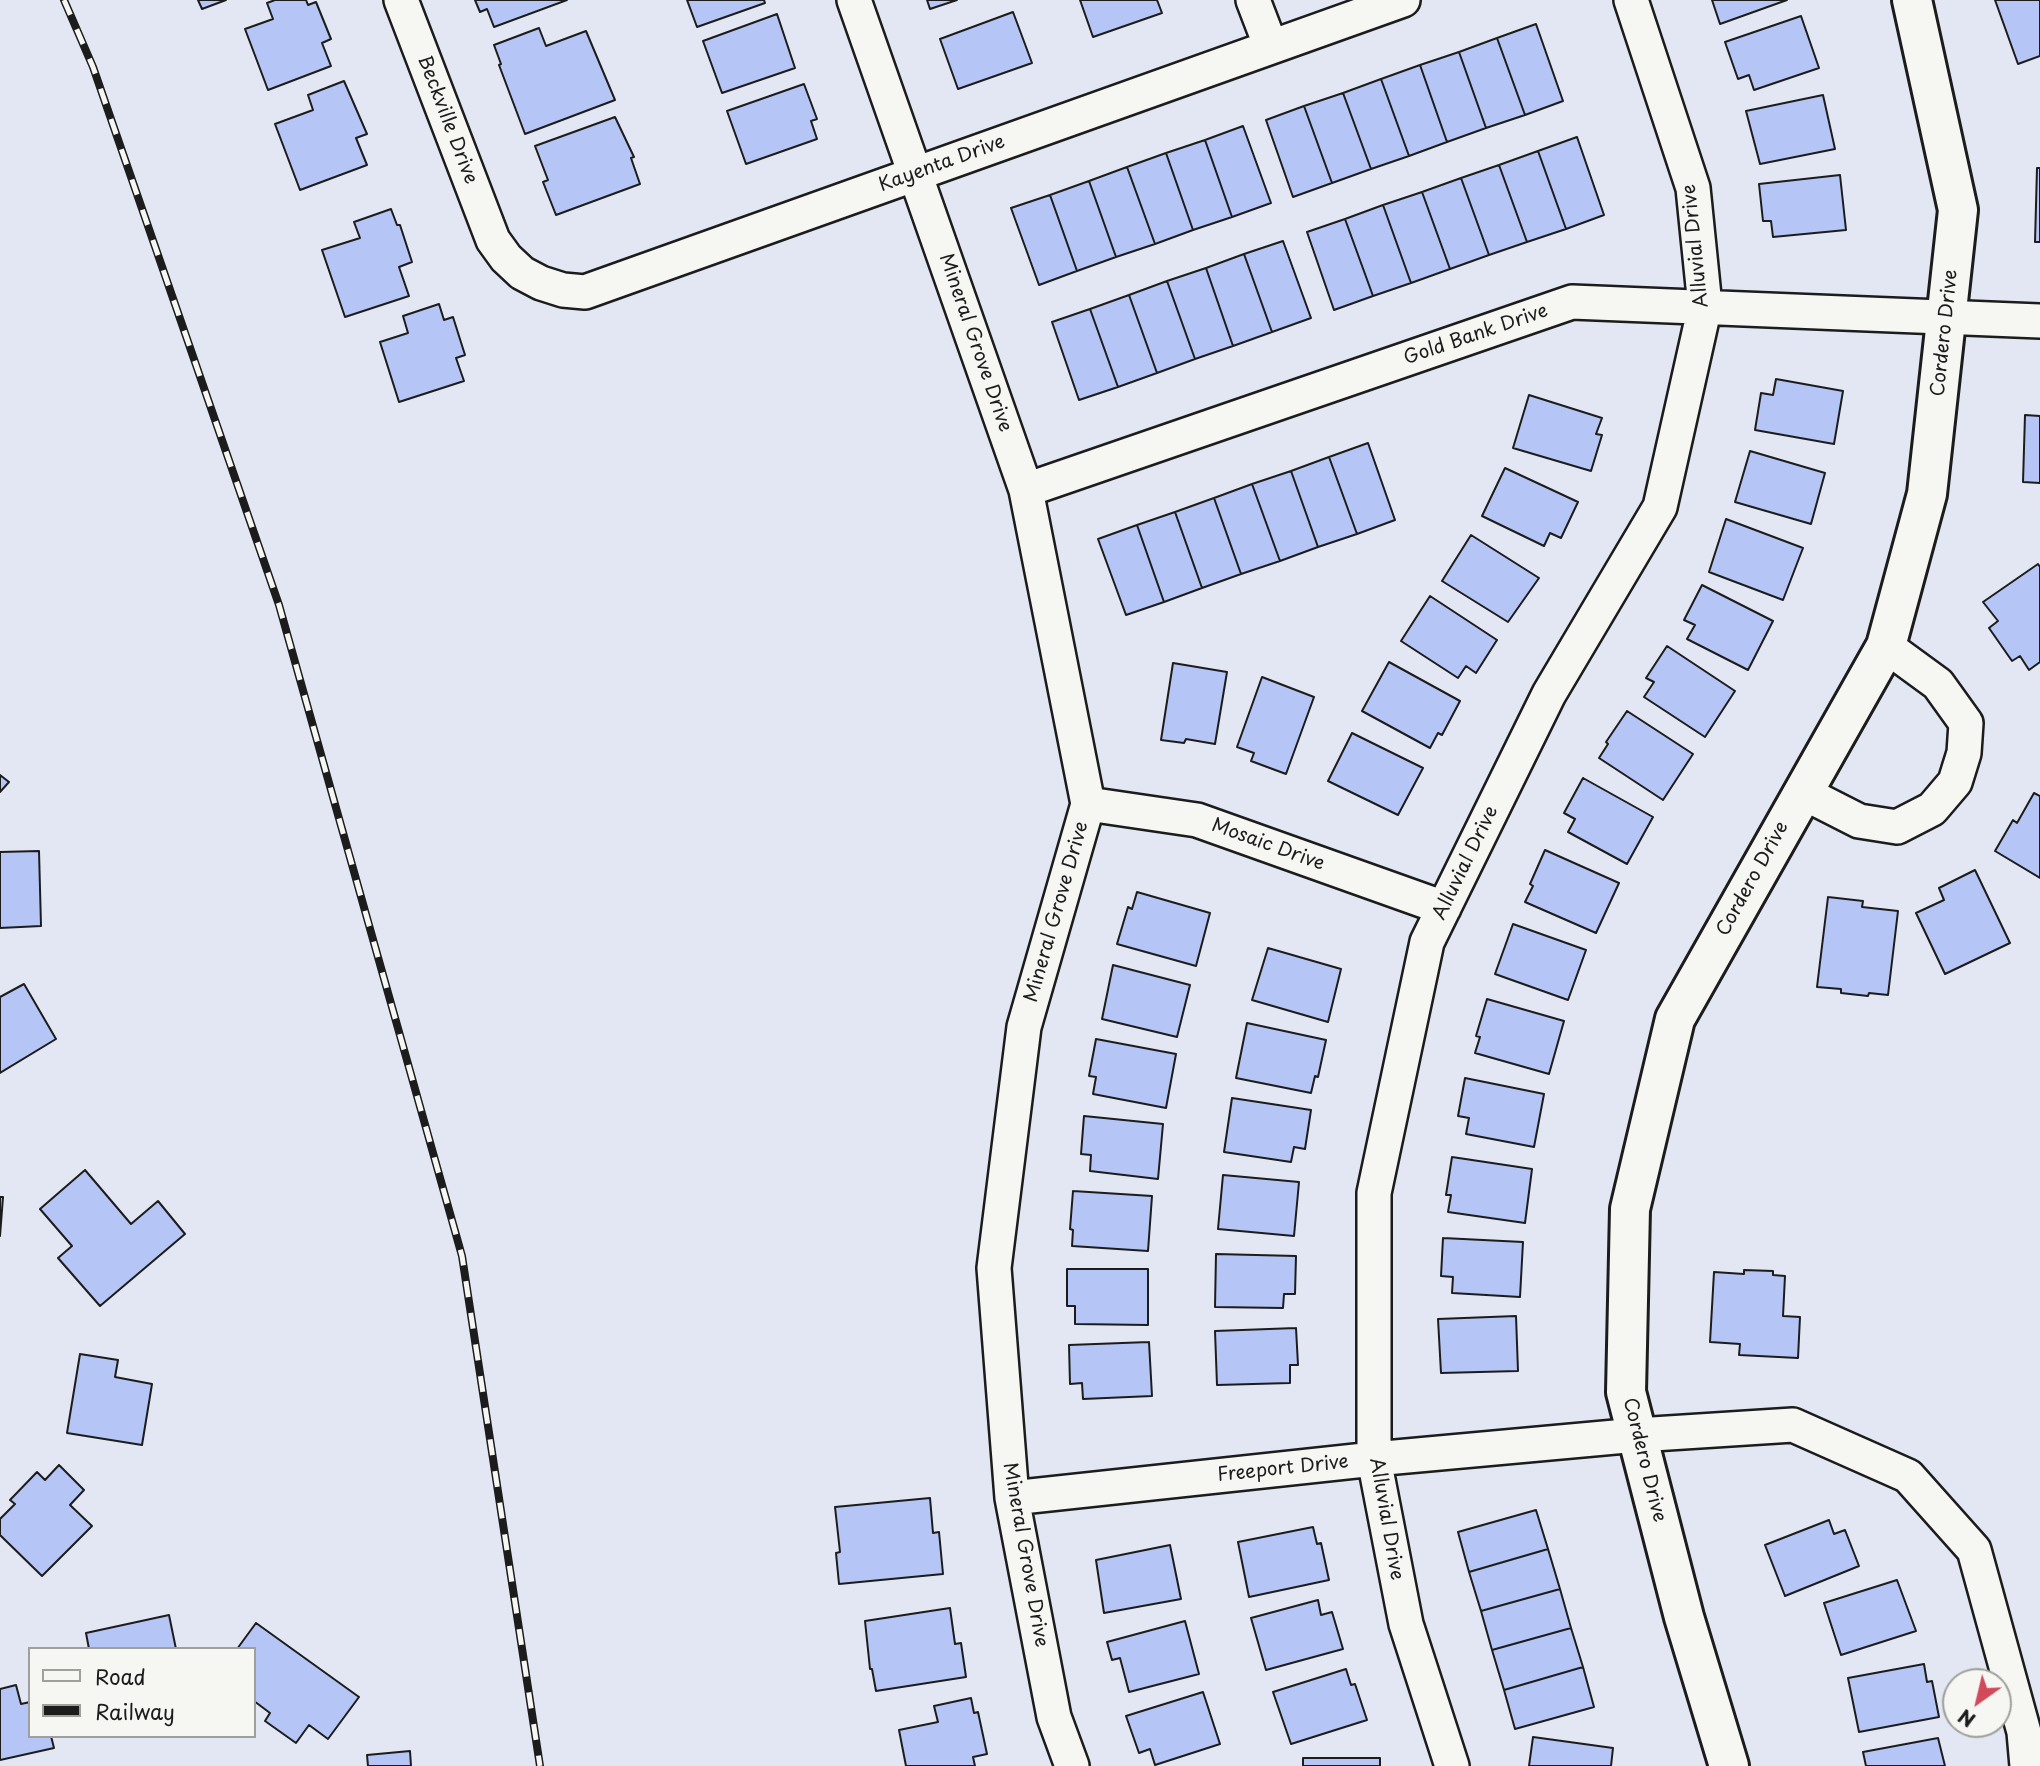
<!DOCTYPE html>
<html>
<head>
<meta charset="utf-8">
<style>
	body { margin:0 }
	#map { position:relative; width:2040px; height:1766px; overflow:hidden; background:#e2e7f3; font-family:"Playpen Sans",sans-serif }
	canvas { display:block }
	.legend { position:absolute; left:28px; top:1647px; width:228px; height:91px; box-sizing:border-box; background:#f6f6f2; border:2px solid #9f9f9c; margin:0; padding:9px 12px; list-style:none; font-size:21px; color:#1c1c1c }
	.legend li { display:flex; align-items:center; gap:14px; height:35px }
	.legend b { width:35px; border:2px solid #9f9f9c }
	.north { position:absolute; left:1942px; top:1668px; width:70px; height:70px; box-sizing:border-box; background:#f6f6f2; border:2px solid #9f9f9c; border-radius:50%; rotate:214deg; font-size:19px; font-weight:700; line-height:28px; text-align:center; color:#1c1c1c }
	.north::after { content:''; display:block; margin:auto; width:24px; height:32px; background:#d1495b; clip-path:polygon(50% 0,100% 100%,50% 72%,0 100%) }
</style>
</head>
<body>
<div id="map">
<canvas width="2040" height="1766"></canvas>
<ul class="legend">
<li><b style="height:9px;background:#f6f6f2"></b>Road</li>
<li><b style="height:9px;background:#1c1c1c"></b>Railway</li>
</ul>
<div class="north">N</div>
</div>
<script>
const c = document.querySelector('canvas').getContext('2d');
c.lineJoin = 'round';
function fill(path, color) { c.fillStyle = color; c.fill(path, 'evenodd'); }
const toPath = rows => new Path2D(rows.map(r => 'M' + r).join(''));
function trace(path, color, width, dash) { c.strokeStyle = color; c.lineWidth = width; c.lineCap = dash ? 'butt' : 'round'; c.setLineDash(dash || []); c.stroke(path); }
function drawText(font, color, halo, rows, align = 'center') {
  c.font = font + ' "Playpen Sans",sans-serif'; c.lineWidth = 6; c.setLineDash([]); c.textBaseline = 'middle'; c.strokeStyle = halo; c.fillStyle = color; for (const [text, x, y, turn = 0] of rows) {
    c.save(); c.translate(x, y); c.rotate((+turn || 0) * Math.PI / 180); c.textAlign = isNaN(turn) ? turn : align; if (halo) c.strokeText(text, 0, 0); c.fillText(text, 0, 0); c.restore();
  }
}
const building = toPath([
	[198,0,226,0,202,9,198,0],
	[275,0,306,0,308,5,316,2,331,39,322,43,331,66,268,90,245,29,273,19,267,3,275,0],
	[475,0,567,0,494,27,487,9,480,12,475,0],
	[687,0,764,0,765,3,697,27,687,0],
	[927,0,957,0,930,9,927,0],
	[1080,0,1157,0,1162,13,1093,37,1080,0],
	[1712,0,1787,0,1720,24,1712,0],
	[1995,0,2040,0,2040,56,2018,64,1995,0],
	[1013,12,1032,63,958,89,940,39,1013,12],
	[777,14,795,68,722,93,703,41,777,14],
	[1801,16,1819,68,1754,90,1749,75,1738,79,1725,42,1801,16],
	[1536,24,1563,101,1525,115,1497,38,1536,24],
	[539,28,546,46,586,31,615,100,525,134,499,65,501,64,494,45,539,28],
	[1497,38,1525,115,1486,128,1459,52,1497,38],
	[1459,52,1486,128,1447,142,1420,65,1459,52],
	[1420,65,1447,142,1409,156,1381,79,1420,65],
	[1381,79,1409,156,1371,169,1343,93,1381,79],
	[344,81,367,134,356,138,367,165,300,190,275,124,313,110,308,95,344,81],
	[804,84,817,119,811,121,817,139,746,164,727,111,804,84],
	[1343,93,1371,169,1332,183,1304,106,1343,93],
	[1823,95,1835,149,1760,164,1746,111,1823,95],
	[1304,106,1332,183,1293,197,1266,120,1304,106],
	[615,117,634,157,631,158,640,184,556,215,543,182,548,180,535,146,615,117],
	[1243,126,1271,203,1232,217,1205,140,1243,126],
	[1577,137,1604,215,1566,229,1538,151,1577,137],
	[1205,140,1232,217,1193,230,1166,153,1205,140],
	[1538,151,1566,229,1527,242,1499,165,1538,151],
	[1166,153,1193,230,1155,244,1127,167,1166,153],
	[1499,165,1527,242,1489,255,1461,178,1499,165],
	[1127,167,1155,244,1116,257,1089,181,1127,167],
	[2037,168,2040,168,2040,242,2035,242,2037,168],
	[1840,175,1846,230,1773,237,1771,221,1763,221,1759,184,1840,175],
	[1461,178,1489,255,1450,269,1422,192,1461,178],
	[1089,181,1116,257,1077,271,1050,195,1089,181],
	[1422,192,1450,269,1411,283,1383,205,1422,192],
	[1050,195,1077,271,1039,285,1011,208,1050,195],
	[1383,205,1411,283,1373,296,1345,219,1383,205],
	[391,209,397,225,400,225,412,262,399,267,409,296,345,317,322,250,360,238,354,222,391,209],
	[1345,219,1373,296,1334,310,1307,232,1345,219],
	[1283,241,1311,318,1272,332,1244,254,1283,241],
	[1244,254,1272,332,1233,346,1206,268,1244,254],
	[1206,268,1233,346,1195,359,1167,281,1206,268],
	[1167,281,1195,359,1157,373,1129,295,1167,281],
	[1129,295,1157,373,1118,387,1090,309,1129,295],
	[439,304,444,320,453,317,465,355,456,358,464,381,399,402,380,342,408,333,403,316,439,304],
	[1090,309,1118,387,1079,400,1052,322,1090,309],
	[1776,379,1843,391,1834,444,1755,430,1761,393,1773,395,1776,379],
	[1529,395,1602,418,1596,434,1602,435,1591,471,1513,448,1529,395],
	[2025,415,2040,416,2040,483,2023,482,2025,415],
	[1368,443,1395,520,1357,534,1329,457,1368,443],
	[1750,451,1825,473,1811,524,1735,502,1750,451],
	[1329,457,1357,534,1318,547,1291,471,1329,457],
	[1505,468,1578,502,1561,538,1550,533,1544,546,1482,516,1505,468],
	[1291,471,1318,547,1280,561,1252,484,1291,471],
	[1252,484,1280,561,1241,574,1214,498,1252,484],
	[1214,498,1241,574,1202,588,1175,512,1214,498],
	[1175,512,1202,588,1164,602,1137,525,1175,512],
	[1726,519,1803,548,1783,600,1709,572,1726,519],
	[1137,525,1164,602,1126,615,1098,539,1137,525],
	[1471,535,1539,578,1508,622,1442,581,1471,535],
	[2038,564,2040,567,2040,662,2029,670,2020,656,2012,661,1989,628,1998,621,1983,602,2038,564],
	[1702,585,1773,621,1748,670,1687,639,1695,625,1684,620,1702,585],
	[1430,596,1497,640,1476,673,1466,666,1458,678,1401,641,1430,596],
	[1667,646,1735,691,1705,737,1644,697,1654,682,1646,678,1667,646],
	[1389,662,1460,701,1442,735,1438,733,1430,748,1362,711,1389,662],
	[1173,663,1227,672,1215,744,1186,739,1184,743,1161,740,1173,663],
	[1262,677,1314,697,1286,774,1251,761,1254,753,1237,747,1262,677],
	[1627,711,1693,754,1663,800,1599,758,1608,744,1606,742,1627,711],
	[1352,733,1423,768,1398,815,1328,781,1352,733],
	[0,775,9,782,0,792,0,775],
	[1583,778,1653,817,1627,864,1568,832,1575,819,1564,813,1583,778],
	[2034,793,2040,796,2040,878,1995,851,2013,820,2017,823,2034,793],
	[1545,850,1619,883,1596,933,1525,902,1533,886,1530,884,1545,850],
	[39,851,41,926,0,928,0,852,39,851],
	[1975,870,2010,943,1945,974,1916,913,1944,900,1939,888,1975,870],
	[1137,892,1210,913,1196,966,1117,944,1128,907,1132,909,1137,892],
	[1828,897,1863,901,1862,907,1898,911,1888,995,1869,993,1868,996,1841,993,1841,989,1817,987,1828,897],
	[1513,924,1586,950,1568,1000,1495,974,1513,924],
	[1268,948,1341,969,1328,1022,1252,1000,1268,948],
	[1113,965,1190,985,1177,1037,1102,1019,1113,965],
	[24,984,56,1039,0,1073,0,997,24,984],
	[1487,999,1564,1021,1549,1074,1475,1053,1480,1037,1476,1036,1487,999],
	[1247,1023,1326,1040,1318,1077,1315,1076,1311,1093,1236,1078,1247,1023],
	[1096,1039,1176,1054,1166,1108,1093,1094,1096,1077,1089,1076,1096,1039],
	[1465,1078,1544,1094,1534,1147,1466,1134,1469,1118,1458,1116,1465,1078],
	[1232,1098,1311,1110,1305,1149,1294,1147,1291,1162,1224,1152,1232,1098],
	[1084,1116,1163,1124,1158,1179,1090,1171,1091,1155,1081,1154,1084,1116],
	[1452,1157,1532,1169,1525,1223,1448,1212,1451,1195,1446,1195,1452,1157],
	[85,1170,131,1224,158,1201,185,1234,100,1306,58,1258,72,1246,40,1209,85,1170],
	[1223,1175,1299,1182,1294,1236,1218,1229,1223,1175],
	[1073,1191,1152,1196,1148,1251,1072,1246,1073,1230,1070,1229,1073,1191],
	[0,1197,3,1197,0,1236,0,1197],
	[1443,1238,1523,1242,1520,1297,1452,1293,1453,1277,1441,1276,1443,1238],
	[1216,1254,1296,1256,1295,1294,1284,1294,1283,1308,1215,1307,1216,1254],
	[1067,1269,1148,1269,1148,1325,1075,1324,1075,1306,1067,1306,1067,1269],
	[1744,1270,1773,1271,1773,1275,1785,1276,1783,1316,1800,1317,1798,1358,1739,1355,1740,1344,1710,1342,1714,1272,1744,1274,1744,1270],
	[1516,1316,1518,1371,1441,1373,1438,1319,1516,1316],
	[1296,1328,1298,1365,1290,1365,1290,1383,1217,1385,1215,1331,1296,1328],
	[1149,1342,1152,1396,1083,1399,1082,1383,1070,1384,1069,1345,1149,1342],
	[80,1354,118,1360,115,1377,152,1384,142,1445,67,1433,80,1354],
	[59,1465,84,1490,70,1505,92,1526,42,1576,0,1535,0,1519,15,1504,10,1500,37,1472,45,1480,59,1465],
	[930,1498,933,1533,939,1532,943,1574,839,1584,836,1553,840,1552,835,1507,930,1498],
	[1536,1510,1548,1549,1469,1572,1458,1532,1536,1510],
	[1829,1520,1834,1534,1845,1530,1859,1566,1785,1596,1765,1545,1829,1520],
	[1313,1527,1317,1544,1321,1543,1329,1580,1249,1597,1238,1542,1313,1527],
	[1170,1545,1181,1599,1104,1613,1096,1560,1170,1545],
	[1548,1549,1560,1589,1481,1611,1469,1572,1548,1549],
	[1897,1580,1916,1631,1841,1655,1824,1603,1897,1580],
	[1560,1589,1571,1628,1492,1650,1481,1611,1560,1589],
	[1318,1600,1321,1615,1332,1612,1343,1649,1266,1670,1251,1618,1318,1600],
	[950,1608,955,1644,961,1643,966,1677,876,1691,872,1669,870,1669,865,1621,950,1608],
	[169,1615,176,1649,89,1649,86,1633,169,1615],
	[1185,1621,1199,1674,1129,1692,1120,1658,1112,1660,1107,1642,1185,1621],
	[256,1623,359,1697,328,1739,309,1725,296,1743,265,1721,270,1713,254,1701,254,1649,237,1649,256,1623],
	[1571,1628,1583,1667,1504,1690,1492,1650,1571,1628],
	[1924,1664,1927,1682,1932,1681,1939,1717,1859,1732,1848,1678,1924,1664],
	[1583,1667,1594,1707,1515,1729,1504,1690,1583,1667],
	[1346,1669,1351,1685,1355,1684,1367,1720,1291,1744,1273,1692,1346,1669],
	[16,1685,21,1704,30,1702,30,1736,51,1736,54,1748,0,1760,0,1689,16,1685],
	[1203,1692,1220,1744,1155,1765,1150,1749,1139,1753,1126,1716,1203,1692],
	[971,1698,974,1713,978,1712,987,1754,973,1757,975,1766,906,1766,899,1730,938,1722,934,1706,971,1698],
	[1533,1737,1613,1748,1611,1766,1529,1766,1533,1737],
	[1938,1738,1945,1766,1866,1766,1863,1752,1938,1738],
	[410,1751,411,1766,368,1766,367,1755,410,1751],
	[1303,1758,1380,1758,1380,1766,1303,1766,1303,1758]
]);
const street = toPath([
	[401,0,493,240,506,258,522,273,541,283,563,290,585,292,1403,0],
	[854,0,1026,490,1088,804,1024,1027,994,1268,1012,1498,1054,1717,1072,1766],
	[1253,0,1271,47],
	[1026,490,1572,302,2040,321],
	[1802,792,1859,821,1897,827,1932,809,1955,782,1964,753,1966,723,1938,684,1886,646],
	[1088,804,1197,820,1444,908],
	[1012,1498,1374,1459,1637,1435,1793,1425,1908,1476,1974,1550,2024,1732,2027,1766],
	[1452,1766,1406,1624,1374,1459,1374,1193,1427,942,1549,694,1660,507,1705,306,1693,188,1631,0]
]);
const secondary = toPath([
	[1729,1766,1684,1617,1626,1392,1630,1209,1675,1019,1886,646,1927,494,1958,210,1912,0]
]);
const rail = toPath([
	[64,0,93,67,279,605,462,1256,540,1766]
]);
const streetNames = [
	["Beckville Drive",447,120,69],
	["Kayenta Drive",942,164,-20],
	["Alluvial Drive",1696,246,-96],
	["Cordero Drive",1945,333,-84],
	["Gold Bank Drive",1476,335,-19],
	["Mineral Grove Drive",975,343,71],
	["Mosaic Drive",1268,845,20],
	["Alluvial Drive",1466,863,-64],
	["Cordero Drive",1753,879,-61],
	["Mineral Grove Drive",1057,912,-74],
	["Cordero Drive",1644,1460,76],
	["Freeport Drive",1283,1469,-6],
	["Alluvial Drive",1386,1519,80],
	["Mineral Grove Drive",1025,1555,80]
];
fill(building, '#b5c5f5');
trace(building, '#1c1c1c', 2);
trace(street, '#1c1c1c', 38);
trace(secondary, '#1c1c1c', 44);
trace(street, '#f6f6f2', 33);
trace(secondary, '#f6f6f2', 38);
trace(rail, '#1c1c1c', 8);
trace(rail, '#f6f6f2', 5, [16]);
drawText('19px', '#1c1c1c', '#f6f6f2', streetNames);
</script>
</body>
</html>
